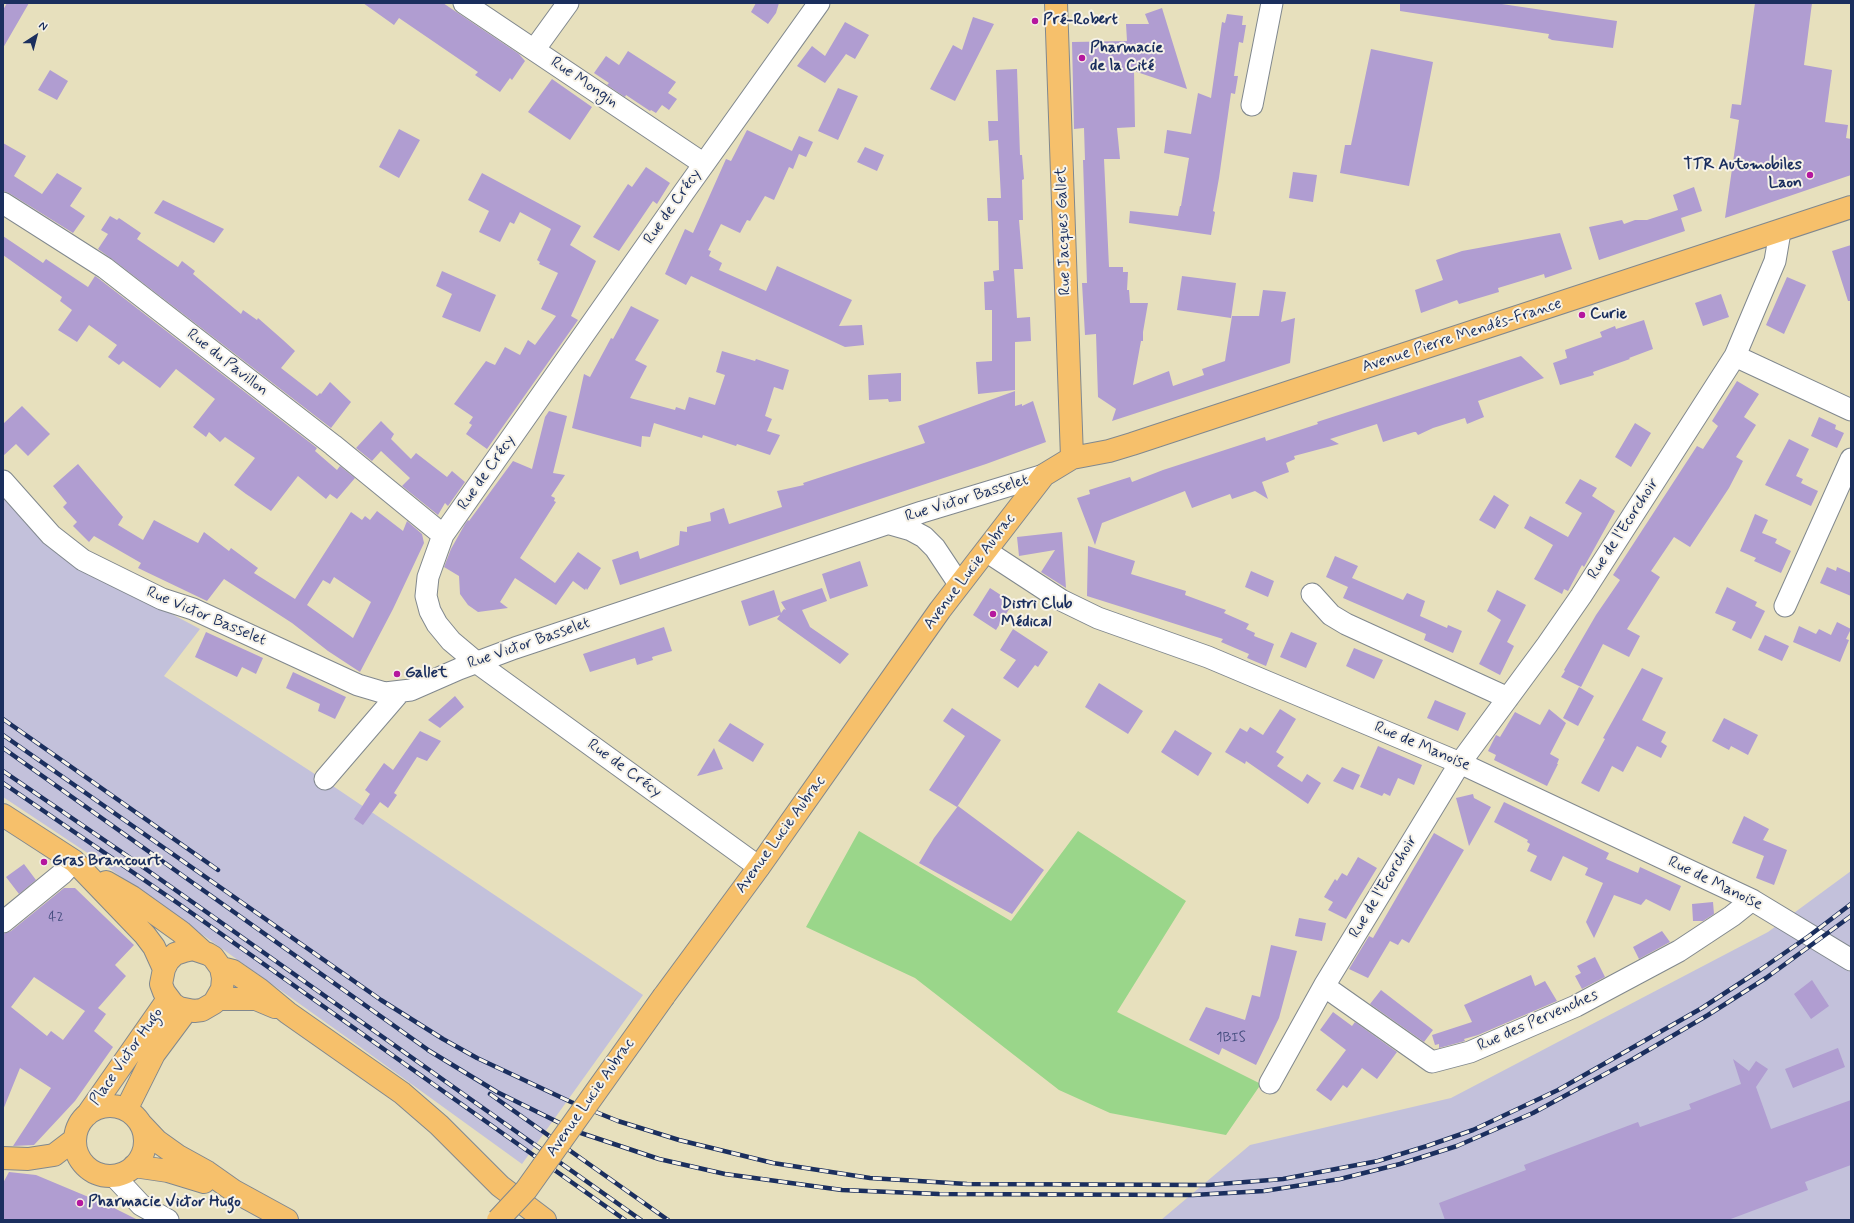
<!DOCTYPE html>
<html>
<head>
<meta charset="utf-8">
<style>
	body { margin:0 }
	#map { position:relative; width:1854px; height:1223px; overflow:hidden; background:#e7e0bd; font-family:Mynerve,sans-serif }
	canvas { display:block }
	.frame { position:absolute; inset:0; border:4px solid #1b2f5e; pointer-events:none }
	.north { position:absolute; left:16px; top:16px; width:40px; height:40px; -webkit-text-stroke:3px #f7f3e8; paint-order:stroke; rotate:36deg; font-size:11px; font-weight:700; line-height:16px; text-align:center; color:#1b2f5e }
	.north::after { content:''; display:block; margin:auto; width:14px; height:18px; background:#1b2f5e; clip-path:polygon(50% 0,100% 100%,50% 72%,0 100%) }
</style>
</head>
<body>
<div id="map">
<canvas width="1854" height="1223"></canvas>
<div class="frame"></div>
<div class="north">N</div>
</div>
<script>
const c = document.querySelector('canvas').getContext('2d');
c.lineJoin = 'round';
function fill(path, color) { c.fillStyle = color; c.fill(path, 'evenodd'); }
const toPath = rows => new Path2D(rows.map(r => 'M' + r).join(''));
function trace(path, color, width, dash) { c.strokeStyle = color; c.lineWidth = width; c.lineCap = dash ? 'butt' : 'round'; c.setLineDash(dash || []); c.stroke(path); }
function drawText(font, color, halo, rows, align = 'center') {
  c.font = font + ' Mynerve,sans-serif'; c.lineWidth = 4; c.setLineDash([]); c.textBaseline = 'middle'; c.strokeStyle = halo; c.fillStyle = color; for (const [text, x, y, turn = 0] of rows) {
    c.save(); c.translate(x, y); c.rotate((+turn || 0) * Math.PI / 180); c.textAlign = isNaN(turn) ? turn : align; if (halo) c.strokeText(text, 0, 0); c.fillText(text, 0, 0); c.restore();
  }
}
const industrial = toPath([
	[3,493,12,500,57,553,200,629,164,676,324,780,643,995,522,1164,356,1044,89,854,3,797],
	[1851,871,1851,1220,1161,1220,1250,1145,1451,1098,1768,932]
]);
const green = toPath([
	[859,831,1011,921,1078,831,1186,901,1117,1012,1261,1084,1226,1135,1110,1113,1059,1090,915,978,806,927]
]);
const building = toPath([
	[7,3,29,3,3,48,3,10],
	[363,3,443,3,519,54,525,61,512,80,510,78,500,92,475,75,478,72,399,18,394,25],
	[756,3,779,3,776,13,768,24,751,12],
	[1400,3,1495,3,1617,21,1613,48,1552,40,1548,38,1549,34,1400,11],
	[1755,3,1812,3,1804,65,1832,70,1825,122,1848,125,1846,138,1851,139,1851,175,1725,218,1739,120,1730,118,1732,104,1741,105],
	[1162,8,1187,89,1134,71,1135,127,1117,128,1120,159,1104,159,1109,267,1123,267,1123,272,1128,272,1127,290,1129,290,1130,303,1148,303,1143,332,1143,341,1141,341,1133,385,1169,371,1173,386,1204,375,1202,369,1225,361,1232,316,1259,316,1263,290,1286,292,1281,322,1295,318,1290,363,1112,421,1116,409,1098,397,1096,334,1085,335,1082,283,1087,283,1083,160,1085,160,1084,128,1074,129,1072,42,1127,41,1126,24,1149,24,1145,14],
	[1227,14,1243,16,1242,25,1246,25,1243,43,1239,42,1234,76,1238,76,1235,94,1231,93,1219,178,1213,211,1215,212,1211,235,1129,223,1130,211,1178,216,1180,206,1181,206,1189,158,1164,153,1167,130,1191,134,1198,93,1211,98,1222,22,1225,23],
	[973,17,994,24,955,101,930,89,953,45,962,50],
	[845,22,869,35,855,59,846,54,825,83,797,66,812,46,825,56],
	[1371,49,1433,62,1409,186,1340,173,1345,145,1351,145],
	[628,51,676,82,668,93,677,99,669,110,662,105,656,113,651,110,650,111,626,95,625,97,607,85,609,83,594,73,606,56,619,65],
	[1017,69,1020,155,1022,155,1024,179,1022,180,1023,220,1019,220,1023,269,1014,269,1017,318,1030,317,1031,341,1015,342,1015,390,978,394,976,362,992,361,992,310,985,310,984,282,994,281,993,271,999,270,998,221,988,221,987,198,1001,198,998,140,989,141,988,121,998,121,996,70],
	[50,70,68,81,57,100,38,90],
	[552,79,592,107,570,140,528,112],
	[838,88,858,96,838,140,818,131],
	[399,129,420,140,399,178,379,167],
	[747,130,792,151,799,136,813,142,806,157,799,154,793,169,789,167,774,200,765,196,750,221,747,220,740,233,721,224,708,250,711,251,709,256,722,263,719,270,766,291,777,266,852,300,839,326,862,325,864,345,845,347,691,276,686,285,665,274,685,229,693,233,726,159,731,161],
	[3,143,26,156,14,176,42,194,57,173,82,188,70,206,85,216,73,233,9,193,3,191],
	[865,147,884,155,877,171,857,162],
	[646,167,670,183,657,204,653,201,619,251,593,237,628,184,632,187],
	[1293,172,1317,175,1313,202,1289,198],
	[482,173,581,226,570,245,596,261,571,316,578,320,487,449,466,434,472,425,469,423,473,417,454,404,486,361,495,365,505,347,520,355,528,340,535,345,556,316,541,309,558,273,539,264,540,262,537,260,551,229,520,212,514,224,510,222,500,242,479,232,489,211,468,200],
	[1694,187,1702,211,1681,218,1685,231,1599,260,1589,227,1622,220,1624,224,1635,220,1647,220,1678,210,1673,195],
	[163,200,224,229,214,243,154,213],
	[110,216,117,220,119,218,141,233,137,239,178,267,182,261,195,271,193,274,241,314,243,310,257,320,258,318,283,340,295,351,281,368,317,396,320,393,321,394,330,382,351,402,331,428,112,259,98,249,108,234,101,230],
	[1560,233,1572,269,1545,278,1544,274,1498,288,1499,292,1459,304,1457,300,1421,313,1415,290,1443,280,1436,260,1462,251],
	[3,236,43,263,46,259,88,287,95,276,98,278,317,448,315,451,337,470,340,466,355,478,337,499,330,494,326,499,298,476,271,511,246,494,234,485,255,458,225,437,220,442,209,432,206,437,193,427,215,399,176,369,160,388,123,361,119,365,108,357,117,345,89,325,77,342,58,330,72,310,60,301,62,297,3,255],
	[1851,245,1851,301,1848,301,1832,251],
	[442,271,496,295,480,332,442,317,452,294,436,286],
	[1182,276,1236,283,1231,318,1177,310],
	[1787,277,1806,285,1784,334,1766,325],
	[1721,294,1729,317,1703,326,1695,303],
	[631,306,659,320,635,360,647,366,630,398,675,410,676,407,685,410,689,397,715,405,725,375,716,372,722,351,755,361,756,359,789,370,783,390,774,387,765,416,772,419,767,431,780,435,770,455,737,444,736,446,703,435,702,438,654,423,650,437,642,436,641,447,572,428,584,374,590,377,611,338,613,339],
	[1644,320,1653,349,1629,358,1630,359,1593,372,1594,375,1560,385,1553,363,1567,358,1565,350,1602,337,1600,332,1615,326,1616,329],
	[1521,356,1544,378,1478,401,1484,417,1467,424,1465,418,1433,428,1418,435,1416,432,1414,432,1383,442,1377,424,1330,439,1339,444,1294,456,1295,459,1286,463,1289,472,1262,482,1268,499,1255,491,1232,499,1230,494,1192,508,1185,491,1102,523,1095,545,1077,498,1090,494,1089,490,1130,477,1132,482,1163,470,1265,437,1266,441,1318,424,1317,422],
	[901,373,901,401,889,402,888,399,869,400,868,375],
	[1737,381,1759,394,1744,417,1756,425,1736,457,1743,461,1729,488,1690,547,1674,537,1651,571,1660,577,1627,629,1640,636,1629,657,1603,644,1581,687,1561,677,1565,671,1564,670,1596,615,1620,580,1613,575,1697,446,1703,449,1718,426,1712,421],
	[1015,391,1015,406,1022,404,1022,406,1033,401,1046,442,986,464,620,585,612,560,638,551,640,559,679,545,680,531,687,532,687,527,711,521,710,513,724,508,729,524,782,507,777,491,804,485,803,483,925,443,918,426],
	[22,406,50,434,28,456,16,444,3,456,3,424],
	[549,411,567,416,553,473,565,475,551,496,555,498,554,501,556,502,520,558,555,583,578,552,601,568,587,590,586,588,585,590,573,581,556,605,515,578,500,602,508,608,478,612,468,605,460,594,459,576,444,567,451,549,465,524,468,520,469,521,513,461,532,469,545,417],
	[1819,417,1836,425,1835,429,1844,433,1837,448,1811,436],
	[381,421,394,434,391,439,411,459,416,453,447,477,452,471,465,482,448,506,445,503,438,515,402,486,410,478,381,451,372,461,356,448],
	[1635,423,1651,433,1631,467,1615,457],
	[1789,439,1809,449,1796,476,1803,479,1801,483,1818,491,1811,506,1765,485],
	[78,464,123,517,118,525,143,540,154,520,198,543,204,532,229,551,231,548,258,568,254,573,295,599,351,512,362,520,365,516,370,520,377,511,403,531,407,521,422,534,424,543,393,609,360,672,328,651,292,623,224,579,207,601,138,568,141,563,94,536,89,542,73,526,77,522,63,507,67,503,53,486],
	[334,577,371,602,353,638,307,605,323,580,330,584],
	[1580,479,1597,488,1592,496,1615,511,1584,567,1582,565,1568,591,1564,589,1562,594,1534,579,1553,545,1524,528,1530,516,1568,537,1582,513,1565,503],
	[1494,495,1509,505,1495,529,1479,520],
	[1755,514,1768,520,1762,533,1777,539,1775,543,1791,551,1781,573,1754,561,1756,558,1740,551],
	[1062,532,1063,545,1066,588,1041,572,1055,550,1019,556,1017,537],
	[1088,546,1135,561,1131,574,1186,591,1185,595,1226,610,1224,613,1249,624,1246,629,1255,633,1254,636,1274,644,1266,666,1247,658,1249,654,1221,642,1223,639,1087,596],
	[1335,556,1358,566,1352,578,1403,600,1407,593,1425,601,1420,616,1447,628,1448,625,1462,631,1453,653,1424,640,1426,634,1343,598,1348,587,1326,577],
	[860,561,868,586,830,599,822,574],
	[1827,567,1836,571,1837,567,1851,573,1851,596,1820,583],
	[1251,571,1274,581,1268,597,1245,587],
	[1727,587,1757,602,1755,606,1765,611,1751,639,1732,630,1736,622,1715,613],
	[822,588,827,601,802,610,810,627,849,654,840,664,777,619,780,615,749,626,741,601,774,590,781,613,784,609,786,610,781,602],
	[990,588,1013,603,996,630,973,615],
	[1497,590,1526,605,1507,642,1514,646,1500,675,1479,664,1501,620,1487,611],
	[1837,622,1851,629,1846,639,1849,640,1840,662,1793,642,1799,626,1816,634,1819,629,1831,635],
	[664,627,672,651,652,657,653,660,637,665,635,658,590,672,583,654],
	[1013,629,1048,652,1038,667,1035,665,1018,688,1003,678,1016,660,1000,650],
	[206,632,263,658,256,674,242,667,237,677,195,657],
	[1291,632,1317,643,1306,668,1280,657],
	[1765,635,1789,646,1782,661,1758,650],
	[1354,648,1383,660,1374,679,1346,666],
	[1642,668,1663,678,1642,720,1666,732,1661,742,1667,746,1661,758,1637,746,1623,772,1612,766,1599,792,1581,783,1605,739,1603,738],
	[293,672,346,697,335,719,318,711,320,704,286,688],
	[1099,683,1143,711,1128,734,1085,707],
	[1579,687,1594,696,1578,726,1563,718],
	[455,696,464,707,440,728,428,720],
	[1435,700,1466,713,1458,731,1427,718],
	[952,708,1001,740,957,807,929,790,965,736,943,721],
	[1280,709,1296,719,1276,752,1284,757,1277,766,1302,782,1307,774,1321,783,1308,804,1246,761,1245,764,1225,752,1240,728,1247,732,1250,727,1263,735],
	[1549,709,1566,723,1550,754,1559,759,1557,764,1558,764,1547,786,1494,760,1496,755,1488,751,1496,735,1500,737,1515,712,1540,725],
	[1724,718,1758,735,1748,755,1731,746,1729,750,1712,741],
	[730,723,764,744,753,762,718,741],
	[1175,730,1212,753,1198,776,1161,752],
	[420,731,441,741,427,761,417,757,394,793,397,795,388,808,380,802,363,825,354,819,370,794,365,790,384,763,393,770],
	[1378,746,1422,765,1414,785,1398,778,1390,796,1384,793,1382,796,1360,787],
	[714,748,723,769,697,776],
	[1342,767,1360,775,1353,790,1333,781],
	[1473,794,1474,798,1491,807,1469,846,1456,798],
	[1504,802,1609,853,1606,859,1638,873,1640,867,1681,886,1670,911,1646,899,1641,905,1614,895,1594,938,1586,922,1603,883,1585,875,1588,868,1563,856,1551,881,1530,871,1537,856,1527,851,1530,844,1527,842,1528,840,1494,822],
	[958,806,1044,870,1012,914,919,863,934,838],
	[1744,816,1769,829,1763,840,1787,850,1774,885,1756,878,1764,856,1732,843],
	[1434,833,1464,850,1409,943,1402,939,1398,945,1390,941,1368,978,1349,969,1369,936,1373,938],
	[1358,857,1377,868,1346,919,1328,910,1333,902,1324,897,1335,879,1337,881,1342,873,1347,876],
	[24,864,36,880,19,894,6,877],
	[64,888,75,888,134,945,115,965,126,976,98,1008,106,1014,94,1031,113,1047,75,1101,34,1145,13,1146,51,1088,20,1068,3,1110,3,934,11,931],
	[34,977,85,1011,63,1040,51,1031,47,1036,11,1007],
	[1713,902,1714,914,1703,921,1693,921,1692,904],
	[1299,918,1326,923,1322,941,1295,936],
	[1662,931,1670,942,1639,959,1633,947],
	[1271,945,1297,951,1279,1018,1256,1065,1222,1048,1219,1055,1189,1040,1206,1007,1245,1020,1252,995,1260,997],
	[1595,957,1605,977,1582,989,1575,976,1581,973,1577,966],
	[1531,975,1535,986,1545,981,1557,1001,1478,1035,1464,1039,1465,1041,1439,1048,1439,1044,1435,1045,1432,1035,1472,1022,1464,1005],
	[1812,980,1829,1006,1811,1019,1794,994],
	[1381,990,1433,1030,1424,1042,1370,1004],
	[1333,1012,1352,1026,1355,1022,1397,1052,1377,1079,1362,1068,1347,1088,1343,1085,1331,1101,1316,1090,1346,1050,1320,1030],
	[1838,1048,1845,1067,1793,1088,1785,1069],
	[1733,1059,1749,1071,1756,1061,1768,1069,1756,1087,1771,1129,1851,1100,1851,1165,1805,1182,1808,1190,1728,1220,1445,1220,1439,1203,1526,1170,1524,1165,1638,1122,1640,1127,1691,1109,1689,1104,1741,1084],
	[9,1172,36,1175,110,1206,138,1220,3,1220,3,1183]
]);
const minor = toPath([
	[464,3,704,164],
	[534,50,568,3],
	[1252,105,1272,3],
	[3,203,105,268,333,445,443,535],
	[1735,356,1851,410],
	[3,481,51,535,83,560,162,599,193,609,358,685,385,693,411,690,459,669,515,648,922,512,1044,475],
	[890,524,911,530,924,537,935,548,959,584],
	[986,551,1061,600,1098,618,1208,657,1460,763,1752,900,1851,960],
	[1312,594,1331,615,1346,624,1508,698],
	[1785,606,1851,459],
	[325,779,399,693],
	[759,867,476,662,451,641,437,624,430,611,426,596,428,577,443,535,684,192,819,3],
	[3,922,63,873,74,861],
	[1324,986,1432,1062,1470,1052,1576,1006,1679,951,1732,916,1752,900],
	[1270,1083,1324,986,1460,763,1547,645,1581,596,1735,356,1775,261,1780,232],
	[114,1176,141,1205,168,1220]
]);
const major = toPath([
	[1056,3,1072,458],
	[3,815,74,861,145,935,154,947,164,969],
	[106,882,132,897,181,932,202,951],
	[221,968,223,978,222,989,214,1003,202,1010,194,1011,179,1008,173,1004,164,992,161,984,164,969,168,961,175,954,184,951,193,949,208,954,213,957,221,968,233,971,259,989,288,1013,402,1093,439,1125,500,1186,545,1220],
	[664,996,759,867,940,610,1044,475,1072,458,1109,451,1132,444,1851,207],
	[218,999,256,999,275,1007],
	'75 1141a35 35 0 1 1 70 0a35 35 0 1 1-70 0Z',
	[126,1110,154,1054,186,1011],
	[87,1115,168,999],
	[140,1123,157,1141,178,1156,207,1172,234,1191,287,1220],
	[3,1158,28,1159,54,1155,75,1139],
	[134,1166,168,1171,204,1182]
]);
const rail = toPath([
	[3,719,218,870],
	[3,735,381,1000,443,1039,477,1058,571,1102,618,1121,679,1140,773,1163,870,1178,967,1184,1208,1185,1283,1179,1378,1161,1427,1146,1473,1130,1558,1090,1702,1008,1760,970,1809,936,1851,904],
	[3,748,431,1052],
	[3,771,126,855,641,1220],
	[3,783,179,904,625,1220],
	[428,1050,497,1092,578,1132,659,1159,725,1174,842,1190,939,1194,1193,1195,1264,1191,1340,1179,1400,1164,1457,1146,1533,1113,1633,1059,1708,1015,1766,978,1851,916],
	[490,1094,668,1220]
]);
const majorBridge = toPath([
	[498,1220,526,1190,664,996]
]);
const markers = [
	[1035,21,4,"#b5179e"],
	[1082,58,4,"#b5179e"],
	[1810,175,4,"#b5179e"],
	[1582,315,4,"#b5179e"],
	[993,614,4,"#b5179e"],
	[397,674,4,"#b5179e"],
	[44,862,4,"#b5179e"],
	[80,1203,4,"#b5179e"]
];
const numberNames = [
	["42",56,918],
	["1BIS",1231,1038]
];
const poiNames = [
	["Pré-Robert",1043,21],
	["Pharmacie",1090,49],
	["de la Cité",1090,67],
	["TTR Automobiles",1802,166,"right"],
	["Laon",1802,184,"right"],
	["Curie",1590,315],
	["Distri Club",1001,605],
	["Médical",1001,623],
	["Gallet",405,674],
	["Gras Brancourt",52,862],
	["Pharmacie Victor Hugo",88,1203]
];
const streetNames = [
	["Rue Mongin",584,83,34],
	["Rue de Crécy",673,207,-55],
	["Rue Jacques Gallet",1064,231,-92],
	["Avenue Pierre Mendés-France",1462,336,-18],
	["Rue du Pavillon",227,363,38],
	["Rue de Crécy",487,473,-55],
	["Rue Victor Basselet",967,499,-17],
	["Rue de l'Ecorchoir",1624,529,-57],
	["Avenue Lucie Aubrac",970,572,-53],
	["Rue Victor Basselet",206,617,23],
	["Rue Victor Basselet",529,644,-19],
	["Rue de Manoise",1422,747,23],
	["Rue de Crécy",624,769,36],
	["Avenue Lucie Aubrac",781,835,-54],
	["Rue de Manoise",1715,884,26],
	["Rue de l'Ecorchoir",1384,887,-59],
	["Rue des Pervenches",1538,1021,-24],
	["Place Victor Hugo",127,1057,-55],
	["Avenue Lucie Aubrac",591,1098,-55]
];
fill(industrial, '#c3c1db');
fill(green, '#9ad68a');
fill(building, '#b09dd1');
trace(minor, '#81888e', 23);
trace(major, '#81888e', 24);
trace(minor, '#fff', 21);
trace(major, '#f6c06b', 22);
trace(rail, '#1b2f5e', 4.5);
trace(rail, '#f7f3e8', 3, [9]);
trace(majorBridge, '#81888e', 24, []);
trace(majorBridge, '#f6c06b', 22);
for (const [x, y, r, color] of markers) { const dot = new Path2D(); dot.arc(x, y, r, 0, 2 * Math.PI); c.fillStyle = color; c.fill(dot); trace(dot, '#f7f3e8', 1.5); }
drawText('14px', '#404a7b', null, numberNames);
drawText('bold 16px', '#1b2f5e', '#f7f3e8', poiNames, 'left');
drawText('16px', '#1b2f5e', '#f7f3e8', streetNames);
</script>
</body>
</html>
